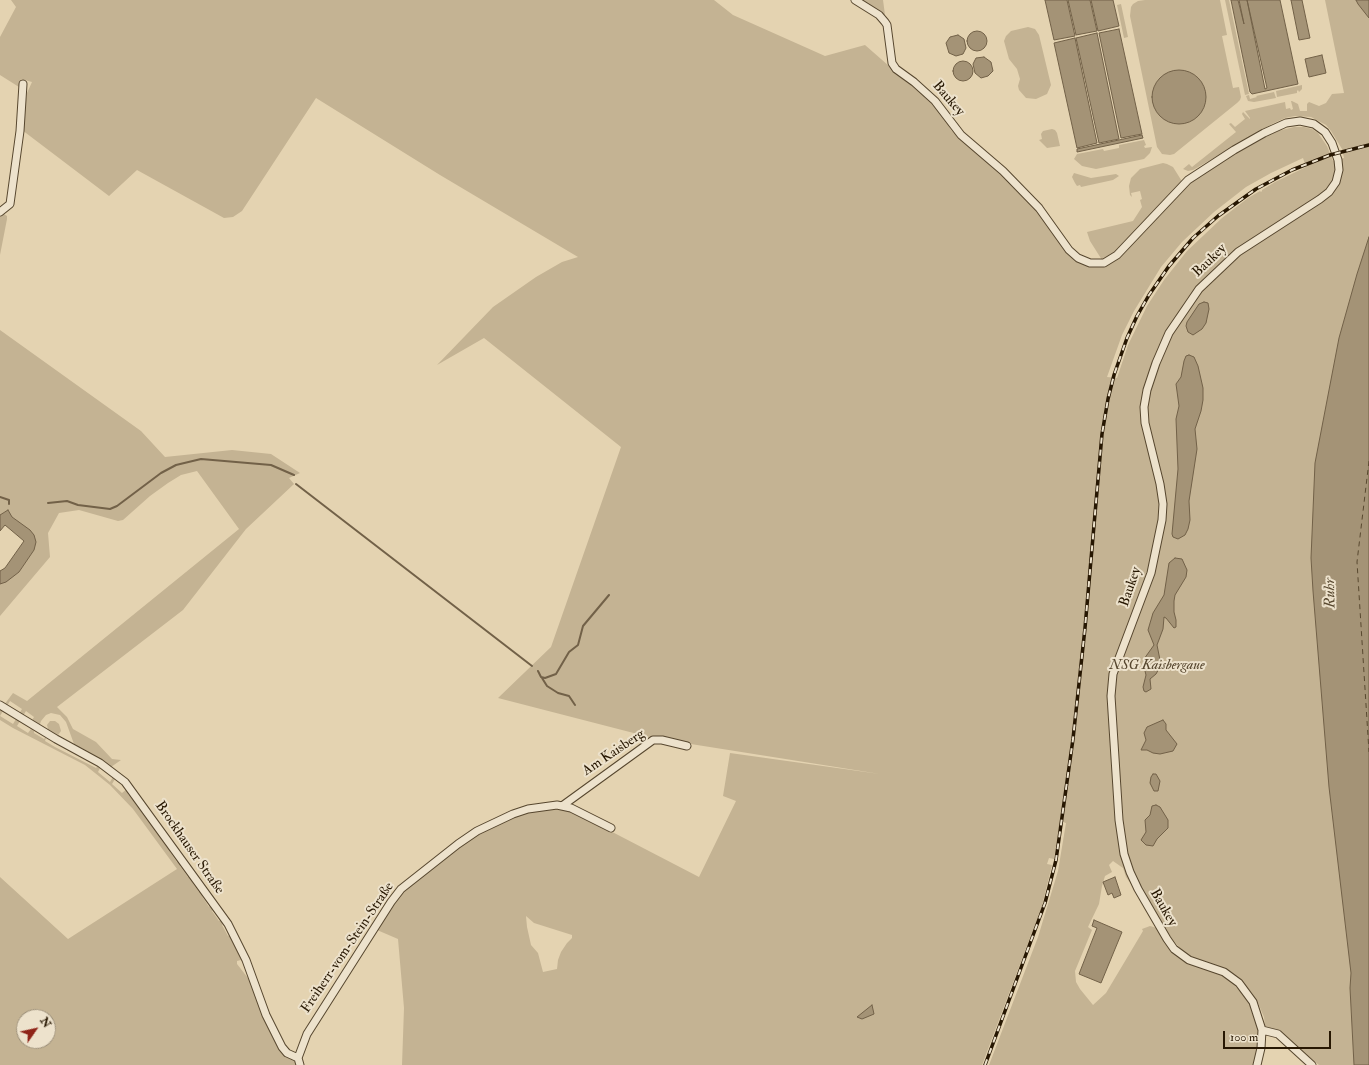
<!DOCTYPE html>
<html>
<head>
<meta charset="utf-8">
<style>
	body { margin:0 }
	#map { position:relative; width:1369px; height:1065px; overflow:hidden; background:#e4d3b1; font-family:"IM FELL Double Pica",serif }
	canvas { display:block }
	.north { position:absolute; left:16px; top:1009px; width:40px; height:40px; box-sizing:border-box; background:#ede2cc; border:1px solid #9e917b; border-radius:50%; rotate:56deg; font-size:11px; font-weight:700; line-height:16px; text-align:center; color:#271702 }
	.north::after { content:''; display:block; margin:auto; width:14px; height:18px; background:#8f2418; clip-path:polygon(50% 0,100% 100%,50% 72%,0 100%) }
	.scale { position:absolute; left:1223px; top:1031px; width:108px; height:18px; box-sizing:border-box; border:2px solid #271702; border-top:0; padding-left:5px; font-size:12px; line-height:14px; white-space:nowrap; color:#271702; -webkit-text-stroke:3px #ede2cc; paint-order:stroke }
</style>
</head>
<body>
<div id="map">
<canvas width="1369" height="1065"></canvas>
<div class="north">N</div>
<div class="scale">100 m</div>
</div>
<script>
const c = document.querySelector('canvas').getContext('2d');
c.lineJoin = 'round';
function fill(path, color) { c.fillStyle = color; c.fill(path, 'evenodd'); }
const toPath = rows => new Path2D(rows.map(r => 'M' + r).join(''));
function trace(path, color, width, dash) { c.strokeStyle = color; c.lineWidth = width; c.lineCap = dash ? 'butt' : 'round'; c.setLineDash(dash || []); c.stroke(path); }
function drawText(font, color, halo, rows, align = 'center') {
  c.font = font + ' "IM FELL Double Pica",serif'; c.lineWidth = 4; c.setLineDash([]); c.textBaseline = 'middle'; c.strokeStyle = halo; c.fillStyle = color; for (const [text, x, y, turn = 0] of rows) {
    c.save(); c.translate(x, y); c.rotate((+turn || 0) * Math.PI / 180); c.textAlign = isNaN(turn) ? turn : align; if (halo) c.strokeText(text, 0, 0); c.fillText(text, 0, 0); c.restore();
  }
}
const green = toPath([
	[11,0,714,0,733,15,825,56,865,45,897,73,905,77,943,114,951,130,1002,173,1038,209,1078,259,1105,264,1191,181,1260,138,1278,131,1294,127,1304,127,1312,129,1318,133,1327,146,1333,161,1344,158,1342,149,1331,131,1326,125,1311,117,1295,116,1285,118,1272,124,1193,170,1188,171,1183,169,1189,164,1192,167,1236,132,1229,124,1231,123,1235,127,1245,119,1242,114,1243,112,1250,119,1250,118,1245,111,1285,102,1286,109,1290,108,1291,110,1293,109,1291,101,1292,101,1298,104,1300,111,1307,111,1307,104,1309,102,1319,106,1326,103,1332,94,1344,93,1325,0,1369,0,1369,295,1357,883,1354,1065,1319,1065,1279,1032,1267,1028,1265,1026,1264,1017,1258,1003,1252,993,1244,984,1188,955,1181,949,1170,937,1156,913,1135,890,1126,877,1123,868,1113,861,1109,865,1112,872,1105,876,1102,886,1099,904,1088,927,1092,930,1075,971,1076,982,1080,989,1093,1005,1106,993,1143,931,1142,929,1150,926,1157,928,1168,946,1183,961,1227,977,1240,991,1253,1009,1258,1026,1258,1046,1254,1063,1253,1065,989,1065,1038,937,1058,871,1066,823,1060,821,1054,859,1049,858,1047,864,1052,865,1042,906,982,1065,402,1065,404,1008,398,939,377,930,401,889,477,832,528,810,568,809,699,877,736,801,723,796,730,753,880,774,653,738,498,698,551,647,621,447,484,338,437,365,493,307,536,277,562,262,578,257,440,175,316,98,242,211,233,217,224,218,137,170,109,196,22,130,27,93,32,82,21,79,19,87,0,75,0,37,16,7],
	[1303,158,1306,167,1275,182,1262,190,1262,191,1261,192,1260,191,1248,198,1222,218,1187,251,1164,280,1147,306,1128,345,1117,378,1107,377,1122,335,1134,311,1161,267,1182,242,1214,212,1246,187,1271,173],
	[526,916,534,923,572,935,572,938,567,943,561,952,558,960,557,969,543,972,538,953,531,945,527,927],
	[861,0,883,0,885,15],
	[1145,0,1220,0,1227,35,1222,36,1233,88,1239,87,1241,97,1240,100,1237,103,1174,154,1170,155,1162,154,1157,147,1130,16,1131,7,1133,4,1138,1],
	[1225,0,1229,0,1249,94,1245,95],
	[1121,4,1128,37,1124,38,1117,5],
	[1028,27,1035,29,1039,35,1051,85,1047,94,1036,99,1026,98,1019,90,1018,86,1020,79,1017,69,1009,59,1004,41,1006,36,1011,31],
	[1302,85,1302,89,1299,92,1298,90,1297,91,1297,93,1277,97,1276,91],
	[1274,92,1276,98,1254,102,1248,101,1246,96,1249,95,1250,99,1257,97,1256,96],
	[1052,129,1055,130,1057,133,1060,146,1047,148,1039,140,1042,139,1041,134,1043,131],
	[1144,140,1146,145,1144,146,1145,148,1152,147,1150,153,1144,159,1096,169,1082,166,1074,159,1077,154,1103,149,1104,151,1119,148,1119,145],
	[1163,163,1167,164,1173,167,1183,183,1111,256,1102,260,1090,241,1087,232,1133,221,1142,207,1140,200,1142,199,1140,191,1131,193,1132,197,1130,195,1129,186,1131,178,1140,169],
	[1074,173,1091,178,1116,174,1119,176,1113,180,1081,187,1080,185,1077,186,1075,183,1072,177],
	[4,214,7,216,7,219,0,255,0,216],
	[0,330,141,431,165,457,232,450,271,454,300,473,289,478,294,484,246,529,183,610,57,707,67,717,73,729,96,742,112,759,121,760,111,767,106,762,77,747,74,744,66,722,60,715,51,713,46,715,41,721,39,727,31,722,34,717,26,711,23,716,19,714,22,709,10,701,7,706,4,705,13,693,27,701,239,529,197,471,181,475,168,483,150,496,123,520,118,521,79,510,59,513,48,533,50,557,0,616,0,584,19,572,34,550,17,521,12,517,6,511,0,515],
	[0,709,3,711,0,716,13,724,16,719,20,721,17,726,28,733,31,729,34,731,34,733,44,739,45,738,46,738,45,741,55,747,96,768,98,766,100,768,98,772,110,782,113,777,115,779,112,784,122,793,127,789,129,792,128,794,136,804,138,803,140,806,139,808,146,818,148,817,151,821,150,823,157,833,158,832,161,836,160,837,167,847,169,847,172,850,170,852,177,862,179,861,182,865,180,866,188,877,190,876,193,881,192,882,199,892,201,891,203,894,202,896,209,907,211,905,214,909,212,911,219,921,221,920,223,924,222,925,228,936,230,935,241,960,237,961,237,964,255,987,282,1047,293,1056,300,1065,0,1065,0,877,68,939,177,869,133,809,110,785,85,765,13,728,0,720],
	[24,1017,48,1017,48,1041,24,1041],
	[50,721,55,721,59,724,61,731,58,735,56,735,48,729,47,725]
]);
const water = toPath([
	[1045,0,1067,0,1075,36,1054,40,1045,0],
	[1068,0,1090,0,1097,31,1076,35,1068,0],
	[1091,0,1113,0,1119,26,1098,31,1091,0],
	[1231,0,1238,0,1244,24,1239,0,1247,0,1265,89,1267,88,1247,0,1280,0,1298,84,1252,94,1250,92,1231,0],
	[1291,0,1302,0,1310,38,1299,40,1291,0],
	[1356,0,1369,0,1369,18,1358,4,1356,0],
	[1119,29,1142,134,1121,138,1099,33,1119,29],
	'967 41a10 10 0 1 1 20 0a10 10 0 1 1-20 0Z',
	[1097,33,1119,139,1099,143,1076,38,1097,33],
	[958,35,964,39,966,48,963,54,956,56,949,53,946,43,950,37,958,35],
	[1075,38,1097,143,1077,148,1054,43,1075,38],
	[1322,55,1326,73,1309,77,1305,59,1322,55],
	[984,57,991,62,993,71,988,76,981,78,975,73,973,64,976,58,984,57],
	'953 71a10 10 0 1 1 20 0a10 10 0 1 1-20 0Z',
	'1152 97a27 27 0 1 1 54 0a27 27 0 1 1-54 0Z',
	[1142,135,1143,138,1077,152,1077,149,1142,135],
	[1369,237,1369,1065,1354,1065,1350,988,1351,973,1329,787,1313,591,1311,558,1315,463,1339,338,1357,274,1369,237],
	[1204,302,1208,303,1209,309,1206,323,1202,329,1193,335,1188,332,1186,326,1187,322,1199,304,1204,302],
	[1189,355,1194,357,1198,366,1203,388,1203,400,1201,411,1195,429,1197,449,1189,501,1190,520,1188,529,1185,535,1178,539,1173,537,1172,534,1178,469,1176,419,1179,406,1176,384,1181,377,1184,361,1186,356,1189,355],
	[8,510,12,517,30,530,34,535,36,542,34,550,19,572,6,582,0,584,0,571,5,568,24,541,5,525,0,531,0,515,8,510],
	[1175,558,1182,559,1187,570,1186,577,1175,595,1174,601,1174,612,1176,620,1176,627,1174,628,1166,618,1164,617,1163,629,1157,645,1161,665,1156,674,1150,679,1151,689,1146,692,1144,691,1143,687,1146,675,1144,667,1144,659,1154,645,1148,630,1153,613,1164,595,1169,563,1175,558],
	[1163,720,1166,724,1166,730,1177,744,1173,751,1160,754,1153,753,1147,750,1141,750,1146,740,1144,733,1147,727,1163,720],
	[1153,774,1156,774,1160,781,1158,791,1154,791,1150,783,1151,777,1153,774],
	[1156,805,1160,807,1168,820,1168,828,1157,839,1153,846,1146,845,1141,840,1146,832,1145,820,1150,815,1152,806,1156,805],
	[1115,877,1121,895,1114,898,1112,893,1108,895,1103,882,1115,877],
	[1094,920,1122,932,1101,983,1079,974,1097,928,1092,926,1094,920],
	[872,1005,874,1014,862,1019,857,1017,872,1005]
]);
const stream = toPath([
	[296,484,532,666],
	[0,497,9,500,9,504],
	[48,503,67,501,78,505,110,509,117,506,161,473,176,465,201,459,271,465,294,475],
	[538,671,541,677,545,678,556,674,569,652,578,645,583,626,609,595],
	[542,678,547,686,558,693,569,696,575,705]
]);
const ferry = toPath([
	[1369,461,1357,562,1369,752]
]);
const street = toPath([
	[855,0,879,15,885,22,887,25,892,63,896,69,914,82,935,101,961,135,1003,171,1039,208,1069,250,1078,258,1090,263,1104,263,1117,255,1188,180,1234,150,1264,133,1286,123,1300,121,1314,124,1325,132,1332,143,1338,160,1339,170,1336,182,1329,192,1320,199,1238,252,1199,289,1169,333,1156,363,1147,390,1144,407,1145,423,1160,484,1163,504,1162,520,1151,573,1113,674,1111,696,1119,820,1124,854,1130,872,1138,889,1167,939,1174,949,1189,960,1224,972,1239,983,1253,1002,1262,1030,1261,1048,1257,1065],
	[0,212,10,204,20,131,23,84],
	[0,705,56,739,100,763,125,782,228,924,246,960,266,1015,282,1047,287,1053,298,1058],
	[562,806,653,740,662,740,687,746],
	[1262,1030,1278,1034,1312,1065],
	[300,1065,298,1058,307,1034,391,902,401,889,458,844,477,831,513,814,528,809,557,805,571,808,611,828]
]);
const rail = toPath([
	[985,1065,1045,903,1056,860,1073,739,1085,628,1102,434,1108,399,1114,375,1127,338,1137,316,1149,295,1169,266,1193,238,1218,216,1256,189,1292,170,1330,155,1369,145]
]);
const streetNames = [
	["Baukey",948,99,49],
	["Baukey",1210,261,-44],
	["Baukey",1131,587,-71],
	["Am Kaisberg",614,753,-34],
	["Brockhauser Straße",189,848,55],
	["Baukey",1163,908,60],
	["Freiherr-vom-Stein-Straße",348,948,-56]
];
const parkNames = [
	["NSG Kaisbergaue",1157,666]
];
const waterNames = [
	["Ruhr",1331,593,-91]
];
fill(green, '#c4b393');
fill(water, '#a49376');
trace(water, '#726148', 1);
trace(stream, '#726148', 2);
trace(ferry, '#594930', 1, [5, 4]);
trace(street, '#56462e', 9);
trace(street, '#ede2cc', 7);
trace(rail, '#271702', 3.5);
trace(rail, '#ede2cc', 2, [6]);
drawText('14px', '#271702', '#ede2cc', streetNames);
drawText('italic 14px', '#56462e', '#ede2cc', parkNames);
drawText('italic 15px', '#594930', '#ede2cc', waterNames);
</script>
</body>
</html>
